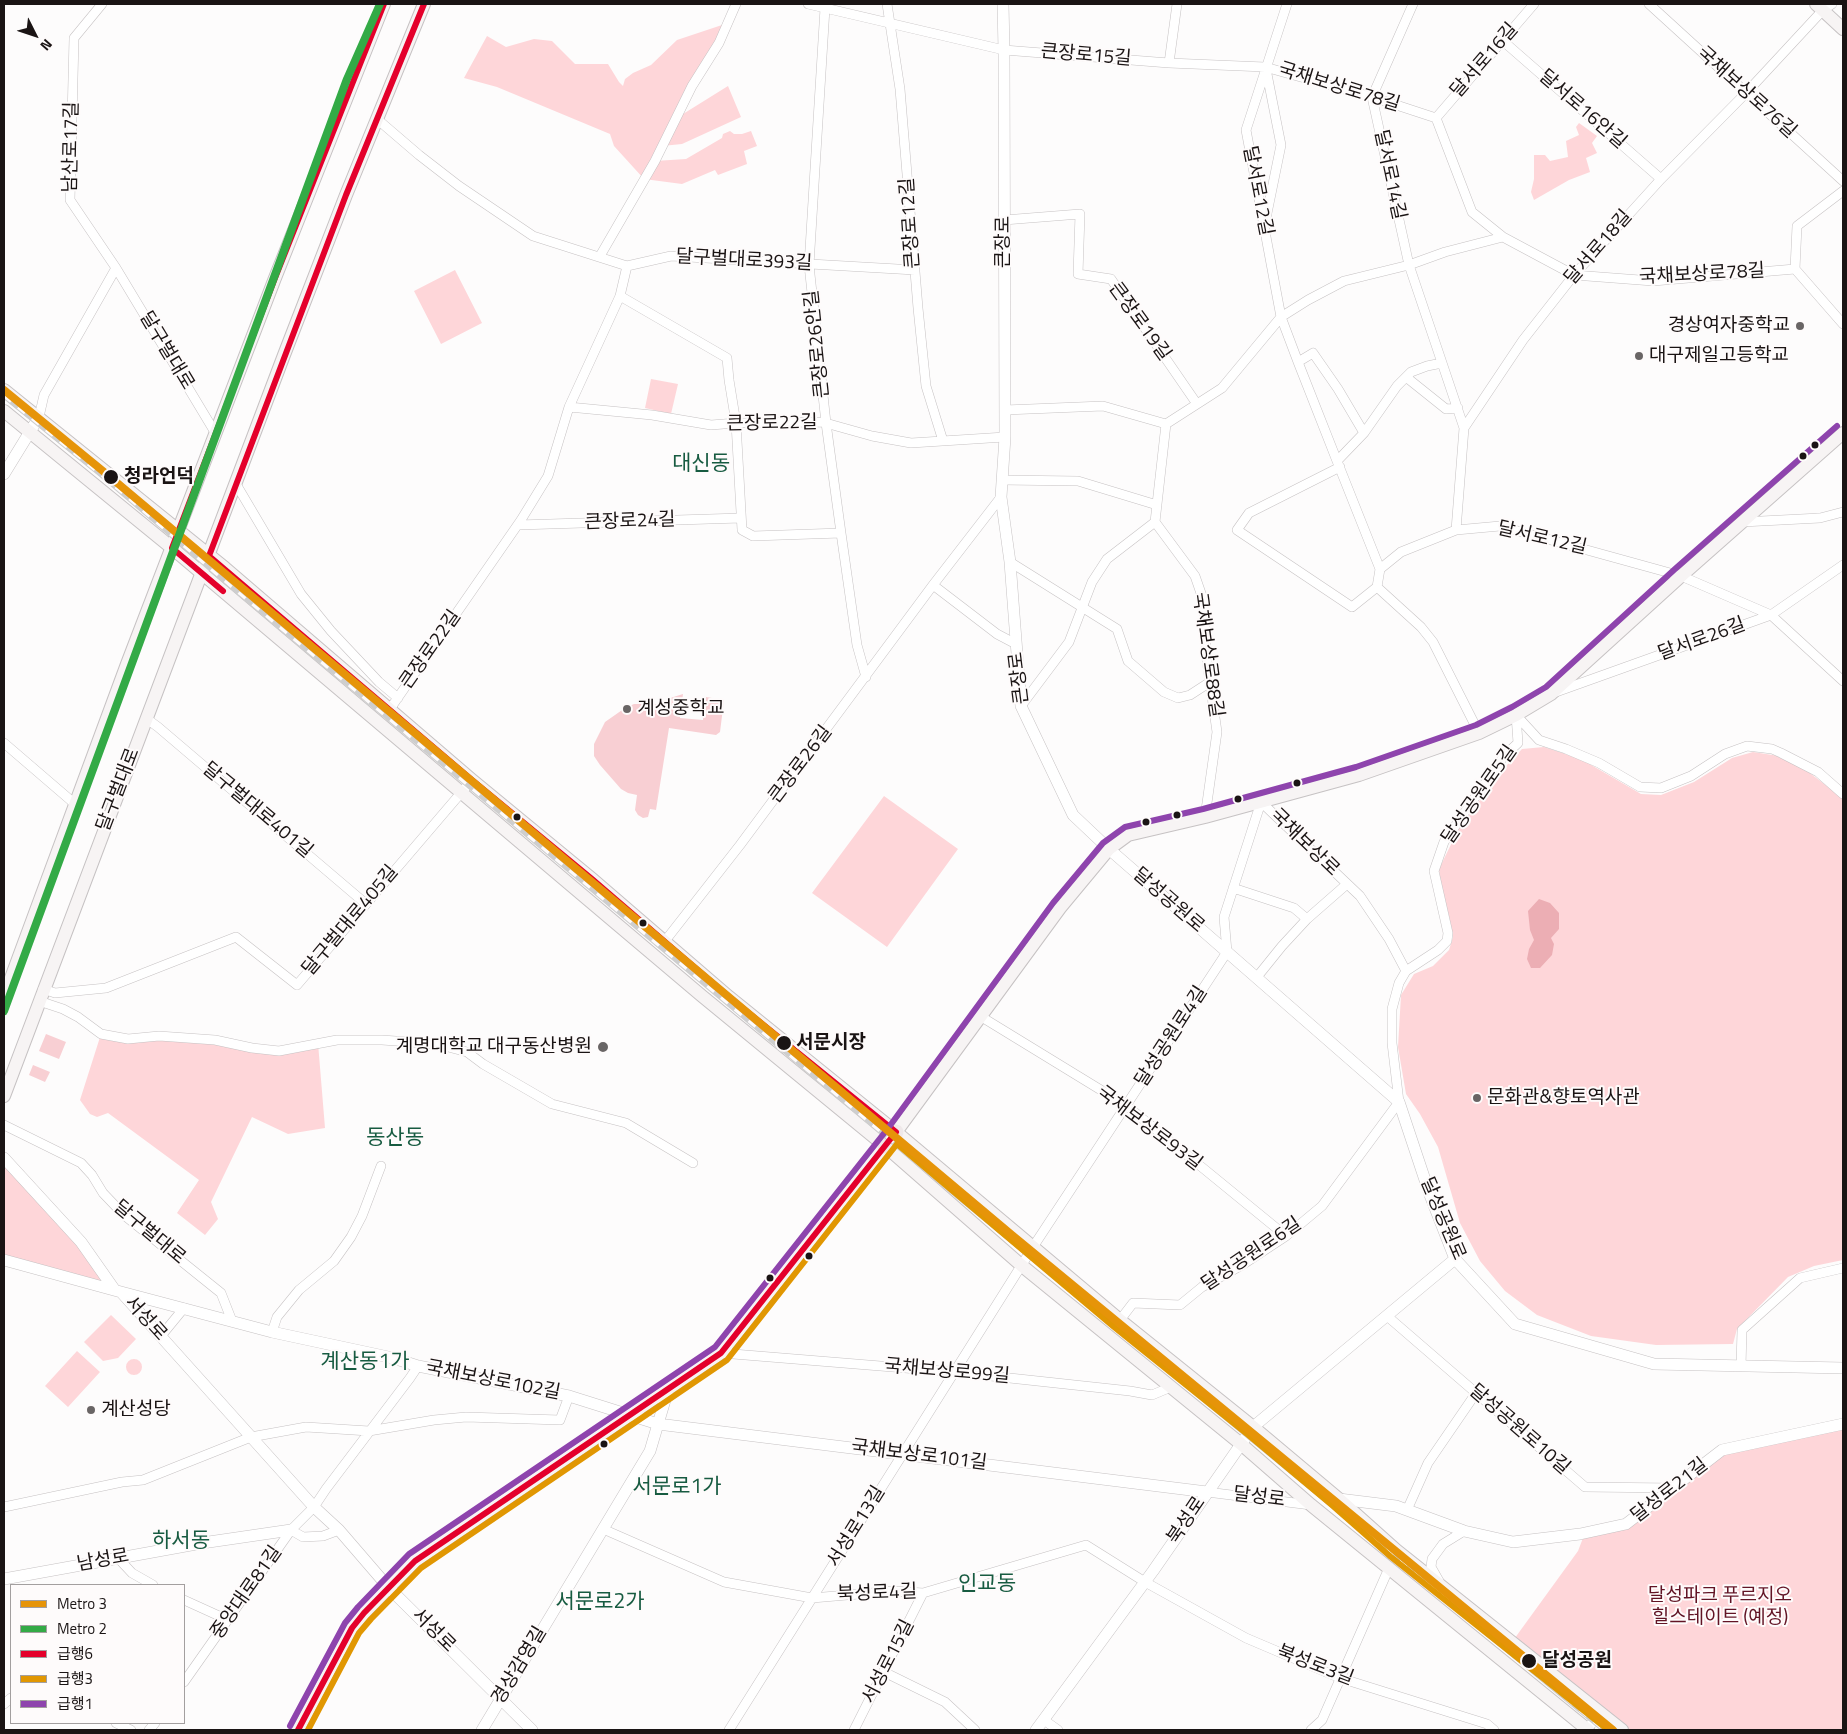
<!DOCTYPE html>
<html>
<head>
<meta charset="utf-8">
<style>
	body { margin:0 }
	#map { position:relative; width:1847px; height:1734px; overflow:hidden; background:#fdfcfc; font-family:"Titillium Web","Noto Sans KR",sans-serif }
	canvas { display:block }
	.frame { position:absolute; inset:0; border:5px solid #1a1414; pointer-events:none }
	.legend { position:absolute; left:10px; top:1584px; width:175px; height:140px; box-sizing:border-box; background:#fefbfb; border:1px solid #a39f9f; margin:0; padding:6px 9px; list-style:none; font-size:15px; color:#1a1414 }
	.legend li { display:flex; align-items:center; gap:10px; height:25px }
	.legend b { width:25px; border:1px solid #a39f9f }
	.north { position:absolute; left:10px; top:10px; width:50px; height:50px; -webkit-text-stroke:4px #fefbfb; paint-order:stroke; rotate:131deg; font-size:14px; font-weight:700; line-height:20px; text-align:center; color:#1a1414 }
	.north::after { content:''; display:block; margin:auto; width:18px; height:22px; background:#1a1414; clip-path:polygon(50% 0,100% 100%,50% 72%,0 100%) }
</style>
</head>
<body>
<div id="map">
<canvas width="1847" height="1734"></canvas>
<div class="frame"></div>
<ul class="legend">
<li><b style="height:6px;background:#e69409"></b>Metro 3</li>
<li><b style="height:6px;background:#33aa46"></b>Metro 2</li>
<li><b style="height:6px;background:#e4002b"></b>급행6</li>
<li><b style="height:6px;background:#e19702"></b>급행3</li>
<li><b style="height:6px;background:#8e44ad"></b>급행1</li>
</ul>
<div class="north">N</div>
</div>
<script>
const c = document.querySelector('canvas').getContext('2d');
c.lineJoin = 'round';
function fill(path, color) { c.fillStyle = color; c.fill(path, 'evenodd'); }
const toPath = rows => new Path2D(rows.map(r => 'M' + r).join(''));
function trace(path, color, width, dash) { c.strokeStyle = color; c.lineWidth = width; c.lineCap = dash ? 'butt' : 'round'; c.setLineDash(dash || []); c.stroke(path); }
function drawText(font, color, halo, rows, align = 'center') {
  c.font = font + ' "Titillium Web","Noto Sans KR",sans-serif'; c.lineWidth = 4; c.setLineDash([]); c.textBaseline = 'middle'; c.strokeStyle = halo; c.fillStyle = color; for (const [text, x, y, turn = 0] of rows) {
    c.save(); c.translate(x, y); c.rotate((+turn || 0) * Math.PI / 180); c.textAlign = isNaN(turn) ? turn : align; if (halo) c.strokeText(text, 0, 0); c.fillText(text, 0, 0); c.restore();
  }
}
const green = toPath([
	[728,23,675,119,728,86,741,117,682,144,662,146,655,161,686,159,722,138,723,134,730,131,734,134,742,134,751,131,757,146,744,151,747,164,718,175,715,170,682,184,644,179,614,146,610,134,497,87,464,78,487,36,506,47,534,39,552,41,575,64,608,64,619,82,623,86,625,79,633,73,651,65,677,40],
	[1579,123,1597,136,1592,143,1597,153,1586,158,1590,172,1569,180,1534,200,1531,192,1534,179,1534,155,1545,155,1550,161,1568,157,1566,141,1579,135,1576,127],
	[455,270,482,323,441,344,414,291],
	[651,379,678,384,671,414,645,408],
	[1544,747,1581,759,1641,794,1661,795,1694,782,1732,758,1753,752,1779,756,1807,771,1843,798,1843,1260,1814,1266,1788,1277,1737,1329,1733,1344,1656,1345,1591,1336,1537,1315,1505,1291,1480,1261,1460,1223,1438,1147,1420,1114,1406,1094,1398,1047,1401,995,1414,974,1433,966,1449,950,1453,937,1449,916,1442,893,1439,869,1460,826,1507,765,1522,749],
	[884,796,958,849,887,947,812,893],
	[101,1034,159,1036,279,1051,318,1043,325,1128,288,1134,252,1117,211,1202,218,1219,205,1235,177,1213,199,1180,108,1113,97,1117,90,1114,80,1100],
	[4,1158,114,1289,4,1260],
	[111,1315,136,1339,118,1358,103,1361,84,1342],
	[77,1351,100,1372,68,1407,45,1386],
	'126 1367a8 8 0 1 1 16 0a8 8 0 1 1-16 0Z',
	[1843,1424,1843,1730,1622,1730,1512,1642,1578,1551,1583,1538,1626,1524,1718,1453]
]);
const forest = toPath([
	[683,694,680,718,703,720,706,697,724,700,720,732,716,735,669,728,656,810,650,809,648,817,643,818,638,815,635,810,637,795,628,793,621,789,600,765,594,756,594,744,605,722,625,708,634,704,665,704,667,699],
	[46,1034,66,1042,59,1059,39,1051],
	[33,1065,50,1072,45,1082,29,1075]
]);
const water = toPath([
	[1539,899,1550,903,1559,913,1559,929,1551,938,1554,944,1552,955,1540,968,1531,968,1527,959,1529,949,1534,940,1530,930,1528,911]
]);
const minor = toPath([
	[102,4,74,38,70,200,116,268,216,434],
	[808,4,1004,50,1169,63,1265,67,1372,97,1436,118,1472,212,1503,237,1574,275,1653,281,1795,269],
	[887,4,900,89,918,308,926,386,943,441],
	[1287,4,1246,130,1281,317,1298,362,1337,461,1380,569,1377,587,1352,607,1237,530,1249,513,1340,467],
	[1413,4,1372,97,1409,265,1464,428],
	[1649,4,1843,181],
	[825,8,809,265,826,423,841,533,857,645,866,677],
	[1503,41,1661,179],
	[1169,63,1177,4],
	[1436,118,1534,4],
	[377,119,419,155,459,186,533,236,627,266,671,256,915,270],
	[1004,220,1080,214,1078,274,1111,279,1197,404],
	[1265,223,1281,145,1266,69],
	[600,256,655,161,692,86,719,43,736,4],
	[1795,269,1797,226,1843,191],
	[1795,269,1843,324],
	[620,296,727,358,729,380,736,423,742,530,753,536,841,533],
	[1298,362,1313,353,1338,389,1364,433,1337,461],
	[1406,377,1446,409,1458,408],
	[569,407,652,415,711,425,736,423,822,422,872,436,911,443,1005,437],
	[1005,410,1103,406,1166,424],
	[39,417,44,395,116,268],
	[1364,433,1397,386,1411,372,1427,366,1442,363],
	[1002,480,1078,481,1157,505],
	[236,484,301,594,331,631,379,682,398,698],
	[1742,522,1820,518,1843,512],
	[518,525,741,518],
	[1456,530,1464,428,1523,340,1574,275,1661,179,1746,93,1823,10,1832,4],
	[1010,562,1117,629,1128,661,1164,692,1178,698,1190,695,1210,682],
	[1380,569,1401,552,1456,530,1500,526,1681,576,1771,615,1843,681],
	[933,585,997,634,1016,644],
	[1377,587,1421,627,1433,642,1479,733],
	[1556,692,1771,615,1843,565],
	[1021,706,1069,642,1092,582,1107,559,1155,522],
	[390,709,521,520,548,476,569,407,620,296,627,266],
	[1516,715,1539,740,1566,749,1599,763,1640,787,1661,788,1691,776,1725,754,1747,746,1772,749,1781,753,1818,772,1843,794],
	[147,719,158,727,366,904],
	[4,743,75,804],
	[1205,817,1217,732,1207,661,1203,599,1195,576,1155,522,1166,424,1222,388,1281,317,1308,300,1344,281,1409,265,1445,252,1503,237],
	[1233,888,1294,908,1307,919],
	[665,941,740,845,933,585,1001,497],
	[1257,977,1282,946,1307,919,1347,884],
	[43,989,55,993,106,988,236,937,297,985,472,780],
	[39,1001,63,1009,78,1017,101,1034,128,1039,159,1036,215,1040,252,1048,279,1051,337,1040,382,1040,437,1044,467,1052,483,1064,552,1104,626,1123,693,1163],
	[980,1016,1127,1106,1286,1236],
	[4,1125,81,1163,92,1175,103,1193,124,1215,221,1293,232,1321],
	[1387,1316,1585,1487,1673,1488],
	[1120,1320,1133,1303,1180,1305,1202,1287,1242,1265,1286,1236,1322,1206,1399,1102,1392,1043,1392,1009,1399,983,1406,971,1438,950,1447,941,1448,933,1434,871,1444,842,1504,756,1518,743,1516,715],
	[272,1332,277,1317,299,1290,334,1261,351,1237,362,1216,381,1166],
	[161,1336,184,1308],
	[721,1353,954,1372,1130,1391,1152,1395,1171,1387],
	[1741,1366,1742,1330,1800,1278,1843,1268],
	[1207,1492,1311,1505],
	[4,1507,122,1482,143,1480,251,1437,306,1427,369,1431,434,1420,466,1417,560,1420,569,1396],
	[1407,1510,1428,1463,1476,1393],
	[603,1529,724,1582,812,1598,894,1591,923,1593,1086,1545,1145,1582,1246,1638,1340,1678,1487,1724,1494,1730],
	[291,1530,303,1537,323,1536,339,1530],
	[118,1558,132,1573,153,1585],
	[1439,1581,1431,1567,1432,1559,1443,1544,1464,1531],
	[184,1600,228,1620],
	[884,1672,945,1702,975,1730],
	[184,1682,291,1530,314,1507,326,1489,410,1378,418,1366],
	[4,1704,11,1698],
	[1044,1720,1058,1730],
	[116,1723,131,1730],
	[149,1730,155,1723],
	[729,1730,1033,1247,1227,952,1224,917,1261,802,1360,896,1389,939,1406,971],
	[854,1730,923,1593],
	[1311,1730,1322,1720,1389,1568],
	[1583,1730,1604,1715]
]);
const tertiary = toPath([
	[1003,4,1004,50,1005,437,1001,497,1010,562,1021,706,1073,815,1109,849,1399,1102,1430,1195,1455,1259,1515,1324,1654,1364,1843,1368],
	[4,474,39,417],
	[4,1158,81,1242,114,1289],
	[4,1260,121,1292,314,1507,339,1530,389,1588,532,1730],
	[121,1292,272,1332,393,1358,418,1366,569,1396,658,1424,1207,1492],
	[1339,1499,1396,1506,1464,1531,1513,1542,1580,1534,1626,1524,1722,1450,1843,1424],
	[4,1579,202,1543,291,1530],
	[482,1730,650,1451,668,1390],
	[1036,1730,1153,1571,1253,1427,1455,1259]
]);
const secondary = toPath([
	[1816,4,1843,29],
	[4,390,225,568,472,780,592,879,729,997,896,1132,1120,1320,1253,1427,1339,1499,1396,1550,1622,1730],
	[4,411,172,548,702,996,885,1146,1021,1265,1241,1444,1311,1505,1588,1730],
	[4,997,127,664,275,278,384,4],
	[4,1096,284,355,346,195,424,4],
	[896,1132,1060,908,1109,849,1128,835,1205,817,1359,775,1479,733,1516,715,1551,694,1681,576,1843,433],
	[298,1730,352,1628,364,1613,415,1561,721,1353,885,1146]
]);
const primary = toPath([
	[885,1146,896,1132]
]);
const rail = toPath([
	[4,396,105,478,220,577,944,1185,1604,1730]
]);
const bus1 = toPath([
	[223,591,172,548,275,278,384,4],
	[298,1730,352,1628,364,1613,415,1561,721,1353,896,1132,729,997,592,879,472,780,209,556,346,195,424,4]
]);
const bus2 = toPath([
	[308,1730,359,1633,371,1619,421,1568,727,1360,897,1144,1114,1327,1247,1434,1333,1506,1391,1557,1608,1730]
]);
const bus3 = toPath([
	[290,1726,345,1623,358,1607,409,1554,715,1347,889,1127,1053,903,1103,843,1125,827,1203,809,1356,767,1476,725,1512,707,1546,687,1675,569,1837,426]
]);
const metro1 = toPath([
	[4,390,109,476,1012,1235,1613,1730]
]);
const metro2 = toPath([
	[4,1011,347,79,380,4]
]);
const markers = [
	[1800,326,5,"#696565"],
	[1639,356,5,"#696565"],
	[1815,445,4.5,"#1a1414"],
	[1803,456,4.5,"#1a1414"],
	[111,477,8,"#1a1414"],
	[627,709,5,"#696565"],
	[1297,783,4.5,"#1a1414"],
	[1238,799,4.5,"#1a1414"],
	[1177,815,4.5,"#1a1414"],
	[517,817,4.5,"#1a1414"],
	[1146,822,4.5,"#1a1414"],
	[643,923,4.5,"#1a1414"],
	[784,1043,8,"#1a1414"],
	[603,1047,6,"#696565"],
	[1477,1098,5,"#696565"],
	[809,1256,4.5,"#1a1414"],
	[770,1278,4.5,"#1a1414"],
	[91,1410,5,"#696565"],
	[604,1444,4.5,"#1a1414"],
	[1529,1661,8,"#1a1414"]
];
const streetNames = [
	["큰장로15길",1086,56,5],
	["달서로16길",1485,61,-49],
	["국채보상로78길",1339,88,17],
	["국채보상로76길",1746,93,42],
	["달서로16안길",1582,110,41],
	["남산로17길",72,147,-89],
	["달서로14길",1389,175,78],
	["달서로12길",1257,191,79],
	["큰장로12길",911,223,-94],
	["큰장로",1004,242,-90],
	["달서로18길",1599,248,-49],
	["달구벌대로393길",744,261,3],
	["국채보상로78길",1702,275,-3],
	["큰장로19길",1139,322,54],
	["큰장로26안길",818,344,-96],
	["달구벌대로",166,351,59],
	["큰장로22길",772,424,-1],
	["큰장로24길",630,522,-2],
	["달서로12길",1542,539,13],
	["달서로26길",1702,640,-20],
	["큰장로22길",431,650,-55],
	["국채보상로88길",1207,655,82],
	["큰장로",1020,678,-97],
	["큰장로26길",801,765,-53],
	["달구벌대로",119,790,-69],
	["달성공원로5길",1480,795,-55],
	["달구벌대로401길",257,811,40],
	["국채보상로",1304,843,44],
	["달성공원로",1168,901,41],
	["달구벌대로405길",351,921,-50],
	["달성공원로4길",1172,1037,-57],
	["국채보상로93길",1149,1129,37],
	["달성공원로",1442,1219,67],
	["달구벌대로",149,1233,40],
	["달성공원로6길",1252,1255,-34],
	["서성로",145,1319,48],
	["국채보상로99길",947,1372,5],
	["국채보상로102길",493,1381,11],
	["달성공원로10길",1519,1430,41],
	["국채보상로101길",919,1456,7],
	["달성로21길",1670,1491,-38],
	["달성로",1259,1498,7],
	["북성로",1187,1521,-56],
	["서성로13길",857,1527,-58],
	["남성로",103,1561,-10],
	["중앙대로81길",247,1593,-55],
	["북성로4길",877,1594,-2],
	["서성로",433,1631,45],
	["서성로15길",889,1662,-63],
	["경상감영길",520,1666,-59],
	["북성로3길",1315,1666,21]
];
const poiNames = [
	["경상여자중학교",1790,326,"right"],
	["대구제일고등학교",1649,356],
	["계성중학교",637,709],
	["계명대학교 대구동산병원",592,1047,"right"],
	["문화관&향토역사관",1487,1098],
	["계산성당",101,1410]
];
const stopNames = [
	["청라언덕",124,477],
	["서문시장",796,1043],
	["달성공원",1542,1661]
];
const parkNames = [
	["달성파크 푸르지오",1720,1596],
	["힐스테이트 (예정)",1720,1618]
];
const quarterNames = [
	["대신동",701,465],
	["동산동",395,1139],
	["계산동1가",365,1363],
	["서문로1가",677,1488],
	["하서동",181,1542],
	["인교동",987,1585],
	["서문로2가",600,1603]
];
fill(green, '#fed6d9');
fill(forest, '#f8cfd3');
fill(water, '#ecaeb4');
trace(minor, '#c6c2c3', 10);
trace(tertiary, '#c6c2c3', 12);
trace(secondary, '#c6c2c3', 14);
trace(primary, '#dad9d9', 16);
trace(minor, '#fff', 9);
trace(tertiary, '#fff', 11);
trace(secondary, '#f7f4f4', 12);
trace(primary, '#efe8e9', 15);
trace(rail, '#cecece', 5);
trace(rail, '#fefbfb', 3, [9]);
trace(bus1, '#e4002b', 6);
trace(bus2, '#e19702', 6);
trace(bus3, '#8e44ad', 6);
trace(metro1, '#e69409', 8);
trace(metro2, '#33aa46', 8);
for (const [x, y, r, color] of markers) { const dot = new Path2D(); dot.arc(x, y, r, 0, 2 * Math.PI); c.fillStyle = color; c.fill(dot); trace(dot, '#fefbfb', 2); }
drawText('19px', '#1a1414', '#fefbfb', streetNames);
drawText('19px', '#1a1414', '#fefbfb', poiNames, 'left');
drawText('bold 19px', '#1a1414', '#fefbfb', stopNames, 'left');
drawText('19px', '#621425', '#fefbfb', parkNames);
drawText('21px', '#175b41', '#fefbfb', quarterNames);
</script>
</body>
</html>
